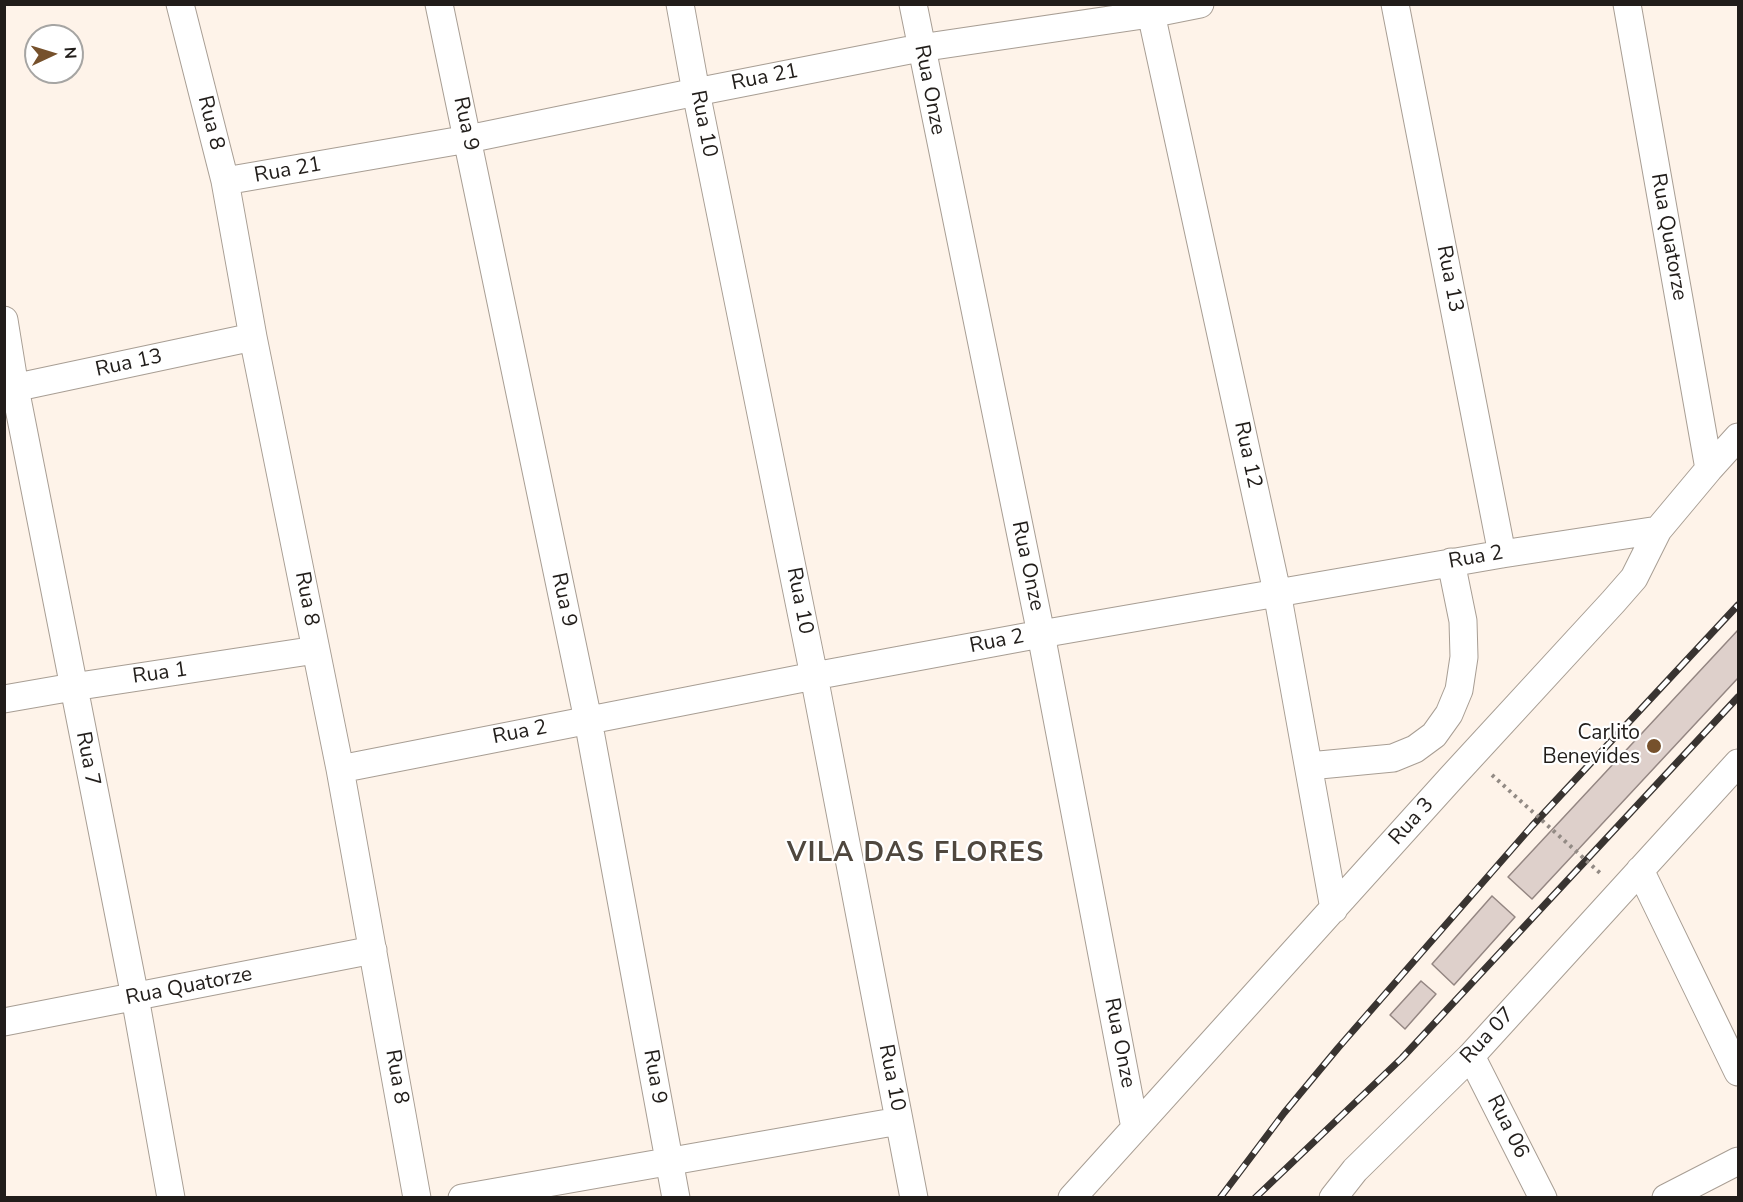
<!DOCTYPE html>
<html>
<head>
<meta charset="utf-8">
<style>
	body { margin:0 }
	#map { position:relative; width:1743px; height:1202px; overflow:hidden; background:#fef3e9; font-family:"Nunito Sans",sans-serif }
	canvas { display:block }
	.frame { position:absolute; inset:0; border:6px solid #211d1a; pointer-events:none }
	.north { position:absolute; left:24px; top:24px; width:60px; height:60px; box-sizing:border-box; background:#fff; border:2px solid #a6a5a3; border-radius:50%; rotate:86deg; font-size:16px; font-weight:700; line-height:24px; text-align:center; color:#211d1a }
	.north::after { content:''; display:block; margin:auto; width:21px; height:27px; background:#76512c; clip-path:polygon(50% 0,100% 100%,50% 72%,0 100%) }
</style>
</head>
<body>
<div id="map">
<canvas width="1743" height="1202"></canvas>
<div class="frame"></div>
<div class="north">N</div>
</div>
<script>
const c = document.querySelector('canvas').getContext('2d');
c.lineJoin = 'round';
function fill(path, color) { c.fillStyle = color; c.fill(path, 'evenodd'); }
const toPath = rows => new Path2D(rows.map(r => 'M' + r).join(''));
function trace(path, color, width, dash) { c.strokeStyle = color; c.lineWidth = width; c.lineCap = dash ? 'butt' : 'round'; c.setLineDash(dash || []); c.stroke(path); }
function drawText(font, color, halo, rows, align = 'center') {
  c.font = font + ' "Nunito Sans",sans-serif'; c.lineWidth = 4.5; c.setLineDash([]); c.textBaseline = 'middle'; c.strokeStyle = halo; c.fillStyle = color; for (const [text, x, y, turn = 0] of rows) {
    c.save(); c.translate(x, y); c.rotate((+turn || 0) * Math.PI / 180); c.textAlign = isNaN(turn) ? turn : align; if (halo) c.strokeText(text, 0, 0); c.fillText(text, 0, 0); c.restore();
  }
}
const building = toPath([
	[1738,630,1738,678,1532,899,1508,877,1738,630],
	[1492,896,1515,917,1454,985,1432,964,1492,896],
	[1421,981,1436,994,1405,1029,1390,1015,1421,981]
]);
const minor = toPath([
	[180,4,225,181,253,337,340,769,417,1198],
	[439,4,588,720,676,1198],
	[680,4,696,92,814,676,914,1198],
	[913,4,1041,634,1135,1128],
	[1149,4,1277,592,1334,909],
	[1395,4,1502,554],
	[1627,4,1709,469],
	[225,181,468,139,696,92,920,48,1150,14,1200,4],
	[4,320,15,388,135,997,171,1198],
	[4,390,253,337],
	[4,699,73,687,316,650],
	[1309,766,1393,758,1415,749,1434,735,1449,714,1459,690,1464,657,1463,621,1451,562],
	[340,769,814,676,1041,634,1502,554,1658,530],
	[1640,870,1738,1072],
	[4,1022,373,950],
	[1471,1056,1543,1198],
	[462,1198,899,1121],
	[1072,1198,1451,778,1613,602,1634,578,1658,530,1709,469,1738,437],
	[1333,1198,1355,1170,1471,1056,1738,763],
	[1666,1198,1738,1161]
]);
const rail = toPath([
	[1220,1198,1284,1113,1338,1048,1532,826,1738,605],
	[1255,1198,1402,1058,1738,697]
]);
const pathBridge = toPath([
	[1492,775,1600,873]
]);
const markers = [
	[1654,746,8,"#76512c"]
];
const streetNames = [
	["Rua 21",765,78,-11],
	["Rua Onze",929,90,79],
	["Rua 8",210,123,76],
	["Rua 9",465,124,78],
	["Rua 10",703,124,79],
	["Rua 21",288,171,-10],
	["Rua Quatorze",1668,237,80],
	["Rua 13",1449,279,79],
	["Rua 13",129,364,-12],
	["Rua 12",1247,455,78],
	["Rua 2",1476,558,-10],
	["Rua Onze",1027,566,78],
	["Rua 8",306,599,79],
	["Rua 9",563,600,78],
	["Rua 10",799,601,79],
	["Rua 2",997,642,-11],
	["Rua 1",160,674,-8],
	["Rua 2",520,733,-11],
	["Rua 7",87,759,79],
	["Rua 3",1412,822,-48],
	["Rua Quatorze",189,987,-11],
	["Rua 07",1488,1036,-47],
	["Rua Onze",1119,1043,79],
	["Rua 8",396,1077,80],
	["Rua 9",654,1077,80],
	["Rua 10",891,1078,79],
	["Rua 06",1507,1127,63]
];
const poiNames = [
	["Carlito",1640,734],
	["Benevides",1640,758]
];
const districtNames = [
	["VILA DAS FLORES",916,854]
];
fill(building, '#ded0cb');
trace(building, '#948682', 1.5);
trace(minor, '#a89e94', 29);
trace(minor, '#fff', 27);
trace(rail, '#393431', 7);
trace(rail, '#fff', 4.5, [14]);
trace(pathBridge, '#928a84', 4, [3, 4.5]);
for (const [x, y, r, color] of markers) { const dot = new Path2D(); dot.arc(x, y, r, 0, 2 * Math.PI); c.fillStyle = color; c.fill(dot); trace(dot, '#fff', 2); }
drawText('21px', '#211d1a', '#fff', streetNames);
drawText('21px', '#211d1a', '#fff', poiNames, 'right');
c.letterSpacing = '1.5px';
drawText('bold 27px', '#4f473e', '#fff', districtNames);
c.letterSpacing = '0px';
</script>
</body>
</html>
